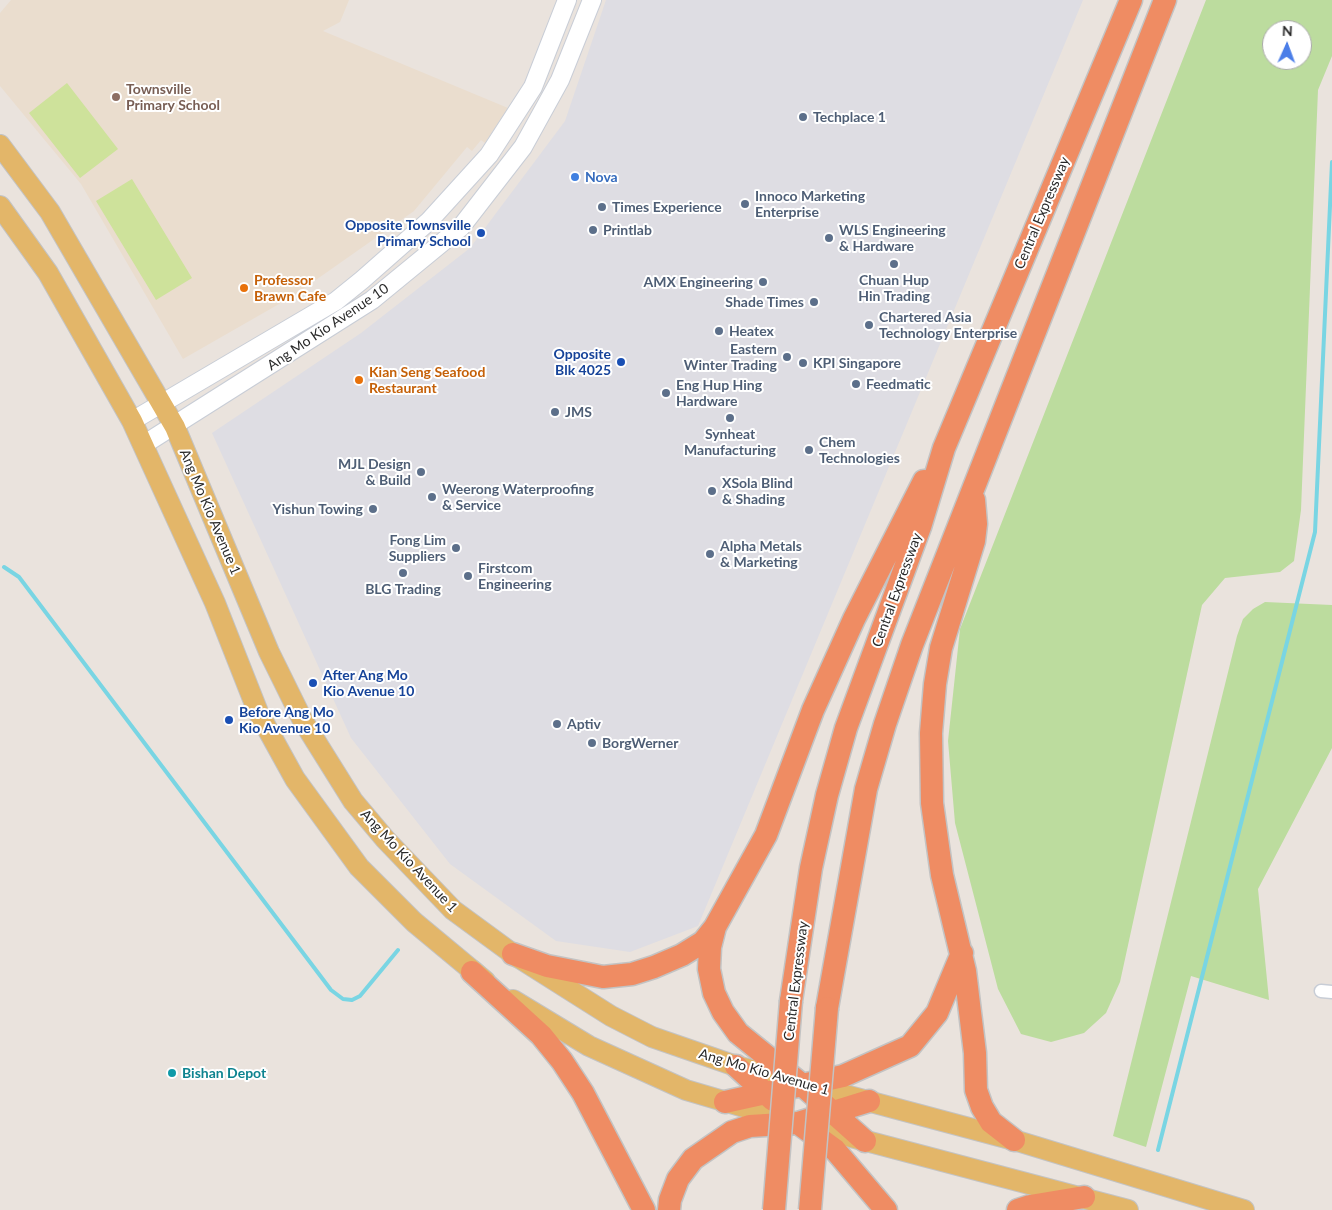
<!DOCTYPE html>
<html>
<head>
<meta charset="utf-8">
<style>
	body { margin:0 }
	#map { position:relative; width:1332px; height:1210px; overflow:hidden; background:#eae3dd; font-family:Lato,sans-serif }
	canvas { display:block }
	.north { position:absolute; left:1262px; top:20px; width:50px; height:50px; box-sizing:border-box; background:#fff; border:1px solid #a9a9a9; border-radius:50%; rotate:2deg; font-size:14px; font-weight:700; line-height:20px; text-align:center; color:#292929 }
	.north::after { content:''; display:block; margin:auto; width:18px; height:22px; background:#4b7ee8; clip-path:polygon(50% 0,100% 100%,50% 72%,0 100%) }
</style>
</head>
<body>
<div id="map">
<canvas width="1332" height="1210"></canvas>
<div class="north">N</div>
</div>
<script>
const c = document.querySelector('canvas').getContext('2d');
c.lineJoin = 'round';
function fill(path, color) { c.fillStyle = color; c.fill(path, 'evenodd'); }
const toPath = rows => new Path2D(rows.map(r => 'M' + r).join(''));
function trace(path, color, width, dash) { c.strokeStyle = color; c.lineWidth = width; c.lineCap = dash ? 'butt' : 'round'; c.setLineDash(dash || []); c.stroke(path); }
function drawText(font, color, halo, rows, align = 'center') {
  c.font = font + ' Lato,sans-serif'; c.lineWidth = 4; c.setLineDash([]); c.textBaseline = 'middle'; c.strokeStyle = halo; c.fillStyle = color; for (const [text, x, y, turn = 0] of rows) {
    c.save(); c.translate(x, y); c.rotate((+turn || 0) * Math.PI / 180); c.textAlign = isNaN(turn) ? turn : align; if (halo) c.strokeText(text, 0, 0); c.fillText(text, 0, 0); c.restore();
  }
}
const industrial = toPath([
	[606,0,1083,0,698,926,630,952,556,941,450,864,351,738,212,433,361,333,470,248,565,121]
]);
const education = toPath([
	[11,0,349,0,340,22,323,31,508,108,485,143,481,140,472,151,467,147,414,211,293,296,183,359,81,184,0,86,0,13]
]);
const green = toPath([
	[1206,0,1332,0,1332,56,1318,90,1303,460,1301,510,1294,561,1280,572,1225,578,1202,605,1120,982,1106,1013,1084,1033,1051,1042,1021,1034,998,989,955,823,948,741,960,629],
	[1272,30,1302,30,1302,60,1272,60],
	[1265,602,1332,605,1332,748,1258,889,1269,1000,1191,976,1146,1147,1113,1136,1237,636,1243,619,1253,609]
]);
const pitch = toPath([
	[67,83,118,149,80,178,29,113],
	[132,179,192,278,156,300,96,201]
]);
const stream = toPath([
	[4,567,19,577,331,990,343,999,352,1000,360,996,398,950],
	[1158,1150,1315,532,1332,162]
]);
const street = toPath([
	[1321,991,1332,992]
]);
const secondary = toPath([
	[132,421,336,301,362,280,429,221,489,155,533,87,567,0],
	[143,445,372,300,461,227,523,147,560,80,592,0]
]);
const primary = toPath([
	[0,145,50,212,175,427,269,652,303,721,353,801,385,839,453,910,513,954,611,1016,652,1037,736,1066,1014,1140,1244,1210],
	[0,206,48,273,132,421,215,603,258,712,295,779,359,867,414,922,485,981],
	[513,1000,589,1046,686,1090,798,1123,1128,1210]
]);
const highway = toPath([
	[974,500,976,524,974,541,941,648,935,684,931,733,932,803,942,875,965,971,975,1053,976,1090,982,1107,991,1122,1014,1140],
	[715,927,710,947,709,969,714,993,723,1012,738,1033,801,1084,865,1141],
	[513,954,547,966,603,977,632,974,654,967,682,955,703,942,715,927,766,835,813,710,854,619,924,481],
	[472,972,541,1035,562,1061,583,1093,644,1210],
	[791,1001,811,868,827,795,846,728,920,527,944,448,1131,0],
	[827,1008,866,789,885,724,912,645,1165,0],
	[736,1066,773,1100],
	[725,1102,843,1076,910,1046,937,1013,962,953],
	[802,1126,835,1150,886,1210],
	[669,1210,670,1200,678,1179,693,1159,732,1132,750,1126,798,1123,869,1101],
	[1018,1210,1030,1206,1084,1197]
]);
const highwayBridge = toPath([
	[774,1210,791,1001],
	[810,1210,827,1008]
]);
const markers = [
	[116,97,5,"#8d6e63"],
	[803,117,5,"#5c6f8a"],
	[575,177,5,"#3f7fe0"],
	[745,204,5,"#5c6f8a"],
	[602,207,5,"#5c6f8a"],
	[593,230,5,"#5c6f8a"],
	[481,233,5,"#1a4fb4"],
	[829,238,5,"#5c6f8a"],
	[894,264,5,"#5c6f8a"],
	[763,282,5,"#5c6f8a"],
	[244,288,5,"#e8710a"],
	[814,302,5,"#5c6f8a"],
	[869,325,5,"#5c6f8a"],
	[719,331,5,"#5c6f8a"],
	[787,357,5,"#5c6f8a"],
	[621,362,5,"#1a4fb4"],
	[803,363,5,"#5c6f8a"],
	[359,380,5,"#e8710a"],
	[856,384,5,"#5c6f8a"],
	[666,393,5,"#5c6f8a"],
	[555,412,5,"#5c6f8a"],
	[730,418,5,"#5c6f8a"],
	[809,450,5,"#5c6f8a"],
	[421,472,5,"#5c6f8a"],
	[712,491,5,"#5c6f8a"],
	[432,497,5,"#5c6f8a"],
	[373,509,5,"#5c6f8a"],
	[456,548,5,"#5c6f8a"],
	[710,554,5,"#5c6f8a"],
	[403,573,5,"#5c6f8a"],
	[468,576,5,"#5c6f8a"],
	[313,683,5,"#1a4fb4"],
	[229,720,5,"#1a4fb4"],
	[557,724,5,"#5c6f8a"],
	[592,743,5,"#5c6f8a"],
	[172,1073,5,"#0f9aa8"]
];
const educationNames = [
	["Townsville",126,89],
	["Primary School",126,105]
];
const serviceNames = [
	["Techplace 1",813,117],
	["Innoco Marketing",755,196],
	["Enterprise",755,212],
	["Times Experience",612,207],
	["Printlab",603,230],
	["WLS Engineering",839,230],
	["& Hardware",839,246],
	["Chuan Hup",894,280,"center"],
	["Hin Trading",894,296,"center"],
	["AMX Engineering",753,282,"right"],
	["Shade Times",804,302,"right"],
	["Chartered Asia",879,317],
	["Technology Enterprise",879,333],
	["Heatex",729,331],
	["Eastern",777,349,"right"],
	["Winter Trading",777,365,"right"],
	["KPI Singapore",813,363],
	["Feedmatic",866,384],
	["Eng Hup Hing",676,385],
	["Hardware",676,401],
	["JMS",565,412],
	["Synheat",730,434,"center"],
	["Manufacturing",730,450,"center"],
	["Chem",819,442],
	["Technologies",819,458],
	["MJL Design",411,464,"right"],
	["& Build",411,480,"right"],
	["XSola Blind",722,483],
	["& Shading",722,499],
	["Weerong Waterproofing",442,489],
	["& Service",442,505],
	["Yishun Towing",363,509,"right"],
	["Fong Lim",446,540,"right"],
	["Suppliers",446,556,"right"],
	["Alpha Metals",720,546],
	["& Marketing",720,562],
	["Firstcom",478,568],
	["Engineering",478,584],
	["BLG Trading",403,589,"center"],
	["Aptiv",567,724],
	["BorgWerner",602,743]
];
const shopNames = [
	["Nova",585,177]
];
const streetNames = [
	["Central Expressway",1042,213,-67],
	["Ang Mo Kio Avenue 10",328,327,-34],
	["Ang Mo Kio Avenue 1",210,512,67],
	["Central Expressway",897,590,-70],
	["Ang Mo Kio Avenue 1",409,861,47],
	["Central Expressway",796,981,-83],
	["Ang Mo Kio Avenue 1",764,1072,16]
];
const transitNames = [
	["Opposite Townsville",471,225],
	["Primary School",471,241],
	["Opposite",611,354],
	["Blk 4025",611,370],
	["After Ang Mo",323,675,"left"],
	["Kio Avenue 10",323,691,"left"],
	["Before Ang Mo",239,712,"left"],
	["Kio Avenue 10",239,728,"left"]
];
const foodNames = [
	["Professor",254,280],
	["Brawn Cafe",254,296],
	["Kian Seng Seafood",369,372],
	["Restaurant",369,388]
];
const cultureNames = [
	["Bishan Depot",182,1073]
];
fill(industrial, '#dedde3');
fill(education, '#eaddce');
fill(green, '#bcdc9e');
fill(pitch, '#cee29b');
trace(stream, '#79d5e3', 4);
trace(street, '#c8cdd6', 15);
trace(secondary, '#c8cdd6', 20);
trace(primary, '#c3c3c3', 22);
trace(highway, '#c3c3c3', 25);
trace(street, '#fff', 12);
trace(secondary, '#fff', 18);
trace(primary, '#e3b669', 20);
trace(highway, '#ef8c63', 22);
trace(highwayBridge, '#c3c3c3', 25, []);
trace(highwayBridge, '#ef8c63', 22);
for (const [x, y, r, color] of markers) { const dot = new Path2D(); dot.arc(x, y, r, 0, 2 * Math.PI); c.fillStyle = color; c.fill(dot); trace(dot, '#fff', 2); }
drawText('bold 14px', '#785e54', '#fff', educationNames, 'left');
drawText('bold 14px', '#4e5e75', '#fff', serviceNames, 'left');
drawText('bold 14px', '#366cbe', '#fff', shopNames, 'left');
drawText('14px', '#292929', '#fff', streetNames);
drawText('bold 14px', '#164399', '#fff', transitNames, 'right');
drawText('bold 14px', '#c56008', '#fff', foodNames, 'left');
drawText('bold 14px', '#0d838f', '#fff', cultureNames, 'left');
</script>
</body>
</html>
